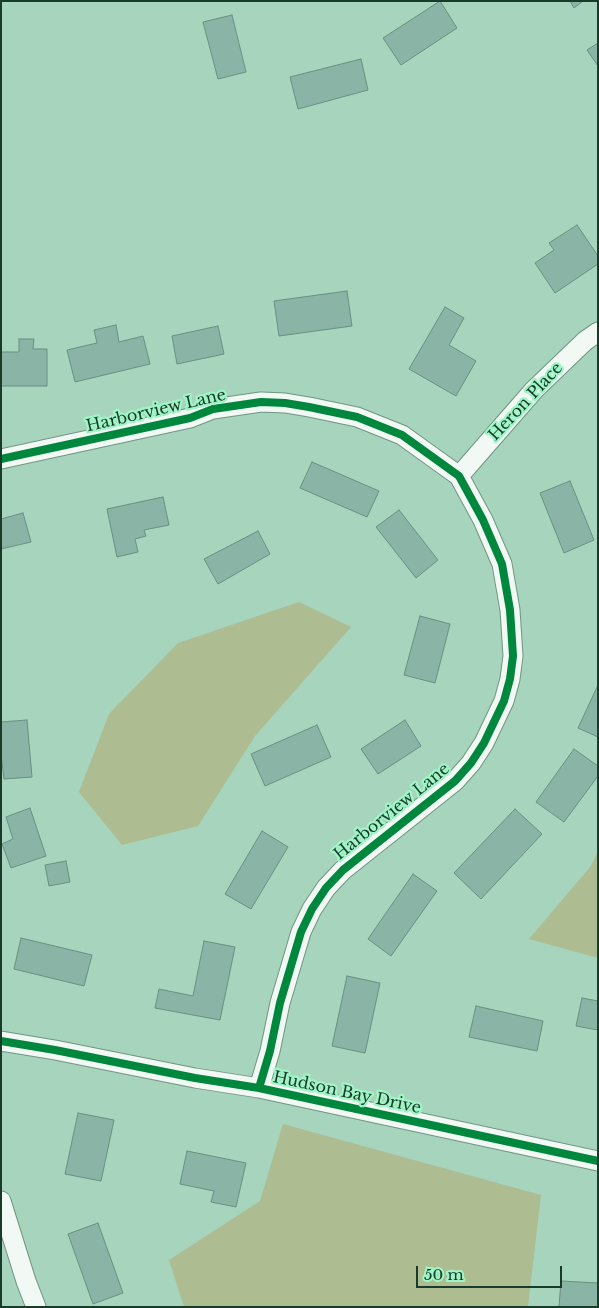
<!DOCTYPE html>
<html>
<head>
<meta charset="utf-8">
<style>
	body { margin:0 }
	#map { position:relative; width:599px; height:1308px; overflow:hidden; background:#a6d4bc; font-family:"Libre Baskerville",serif }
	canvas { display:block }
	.frame { position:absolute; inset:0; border:2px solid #183b2a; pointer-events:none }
	.scale { position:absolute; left:416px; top:1266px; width:146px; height:22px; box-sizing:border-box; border:2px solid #183b2a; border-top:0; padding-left:6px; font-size:15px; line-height:18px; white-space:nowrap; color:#183b2a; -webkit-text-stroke:4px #a0f5c7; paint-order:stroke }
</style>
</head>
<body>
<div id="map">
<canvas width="599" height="1308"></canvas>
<div class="frame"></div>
<div class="scale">50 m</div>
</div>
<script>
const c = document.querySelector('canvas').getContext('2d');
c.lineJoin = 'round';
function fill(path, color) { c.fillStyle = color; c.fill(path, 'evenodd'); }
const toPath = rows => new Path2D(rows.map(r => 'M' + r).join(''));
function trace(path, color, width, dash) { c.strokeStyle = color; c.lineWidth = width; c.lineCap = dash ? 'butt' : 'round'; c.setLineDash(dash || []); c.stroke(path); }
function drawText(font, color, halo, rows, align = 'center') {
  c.font = font + ' "Libre Baskerville",serif'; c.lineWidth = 4.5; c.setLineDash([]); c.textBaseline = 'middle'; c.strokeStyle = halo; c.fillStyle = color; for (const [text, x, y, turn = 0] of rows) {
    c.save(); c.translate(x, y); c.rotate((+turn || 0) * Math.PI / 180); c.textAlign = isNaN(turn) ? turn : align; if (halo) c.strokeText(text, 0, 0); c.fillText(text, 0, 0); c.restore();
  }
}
const green = toPath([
	[299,602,351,627,255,736,198,826,122,845,79,792,109,714,178,643],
	[598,851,598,958,529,939,591,866],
	[283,1124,541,1195,528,1307,184,1307,169,1260,260,1201]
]);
const building = toPath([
	[440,1,457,28,401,65,383,38,440,1],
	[570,1,583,1,574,8,570,1],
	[232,15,246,72,218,79,203,22,232,15],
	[598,43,598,66,587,50,598,43],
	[361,59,368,90,298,109,290,77,361,59],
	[577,225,598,256,598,264,555,293,535,263,554,250,549,243,577,225],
	[347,291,352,326,279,336,274,301,347,291],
	[445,307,464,318,449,345,476,361,456,396,409,369,445,307],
	[116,325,119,342,143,336,150,364,75,382,67,350,97,343,94,330,116,325],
	[218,326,224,354,177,364,172,336,218,326],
	[19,339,34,339,33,349,47,349,47,386,1,386,1,352,19,352,19,339],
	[312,462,379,491,367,517,300,488,312,462],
	[570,481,594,540,564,553,540,493,570,481],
	[163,497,169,525,144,530,146,536,135,539,138,552,117,557,107,509,163,497],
	[399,510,438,560,416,578,376,527,399,510],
	[23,513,31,542,1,549,1,519,23,513],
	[258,531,270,554,218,584,204,559,258,531],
	[420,616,450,624,435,683,404,675,420,616],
	[598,685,598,737,578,728,598,685],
	[27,720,32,777,4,779,1,755,1,722,27,720],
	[405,720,421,746,378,774,361,749,405,720],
	[317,725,331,757,265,786,251,754,317,725],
	[574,749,598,766,598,776,564,822,536,802,574,749],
	[30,808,46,856,11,868,2,844,13,839,6,817,30,808],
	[515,809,542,834,481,899,454,873,515,809],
	[262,831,288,847,251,909,225,894,262,831],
	[66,861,70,882,49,886,45,865,66,861],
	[413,874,437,891,391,956,368,939,413,874],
	[21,938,92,955,84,986,14,969,21,938],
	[204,941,235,947,220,1020,155,1008,159,989,193,996,204,941],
	[347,976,380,983,365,1053,332,1046,347,976],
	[582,998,598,1001,598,1030,576,1026,582,998],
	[476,1006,543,1021,537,1051,469,1037,476,1006],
	[78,1113,114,1120,101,1181,65,1174,78,1113],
	[187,1151,246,1163,236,1207,211,1202,214,1191,180,1184,187,1151],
	[98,1223,123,1293,93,1304,68,1234,98,1223],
	[561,1281,598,1283,598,1307,559,1307,561,1281]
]);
const street = toPath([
	[1,459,190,418,213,409,261,402,285,403,309,407,357,417,402,435,459,476,483,520,502,564,510,610,513,656,510,679,504,701,484,743,471,763,455,781,343,870,326,888,312,909,301,932,280,1003,270,1051,259,1088],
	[459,476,534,390,585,341,598,332],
	[1,1041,55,1050,195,1078,259,1088,598,1161],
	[1,1201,26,1281,36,1307]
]);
const cycleway = toPath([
	[1,459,190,418,213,409,261,402,285,403,309,407,357,417,402,435,459,476,483,520,502,564,510,610,513,656,510,679,504,701,484,743,471,763,455,781,343,870,326,888,312,909,301,932,280,1003,270,1051,259,1088],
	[1,1041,55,1050,195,1078,259,1088,598,1161]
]);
const streetNames = [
	["Heron Place",526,402,-47],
	["Harborview Lane",156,411,-13],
	["Harborview Lane",392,812,-39],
	["Hudson Bay Drive",347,1093,12]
];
fill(green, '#adbc91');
fill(building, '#8ab5a6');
trace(building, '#698f81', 1);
trace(street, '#709583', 21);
trace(street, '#f2f9f5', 19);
trace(cycleway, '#00873e', 8);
drawText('16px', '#183b2a', '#a0f5c7', streetNames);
</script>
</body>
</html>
